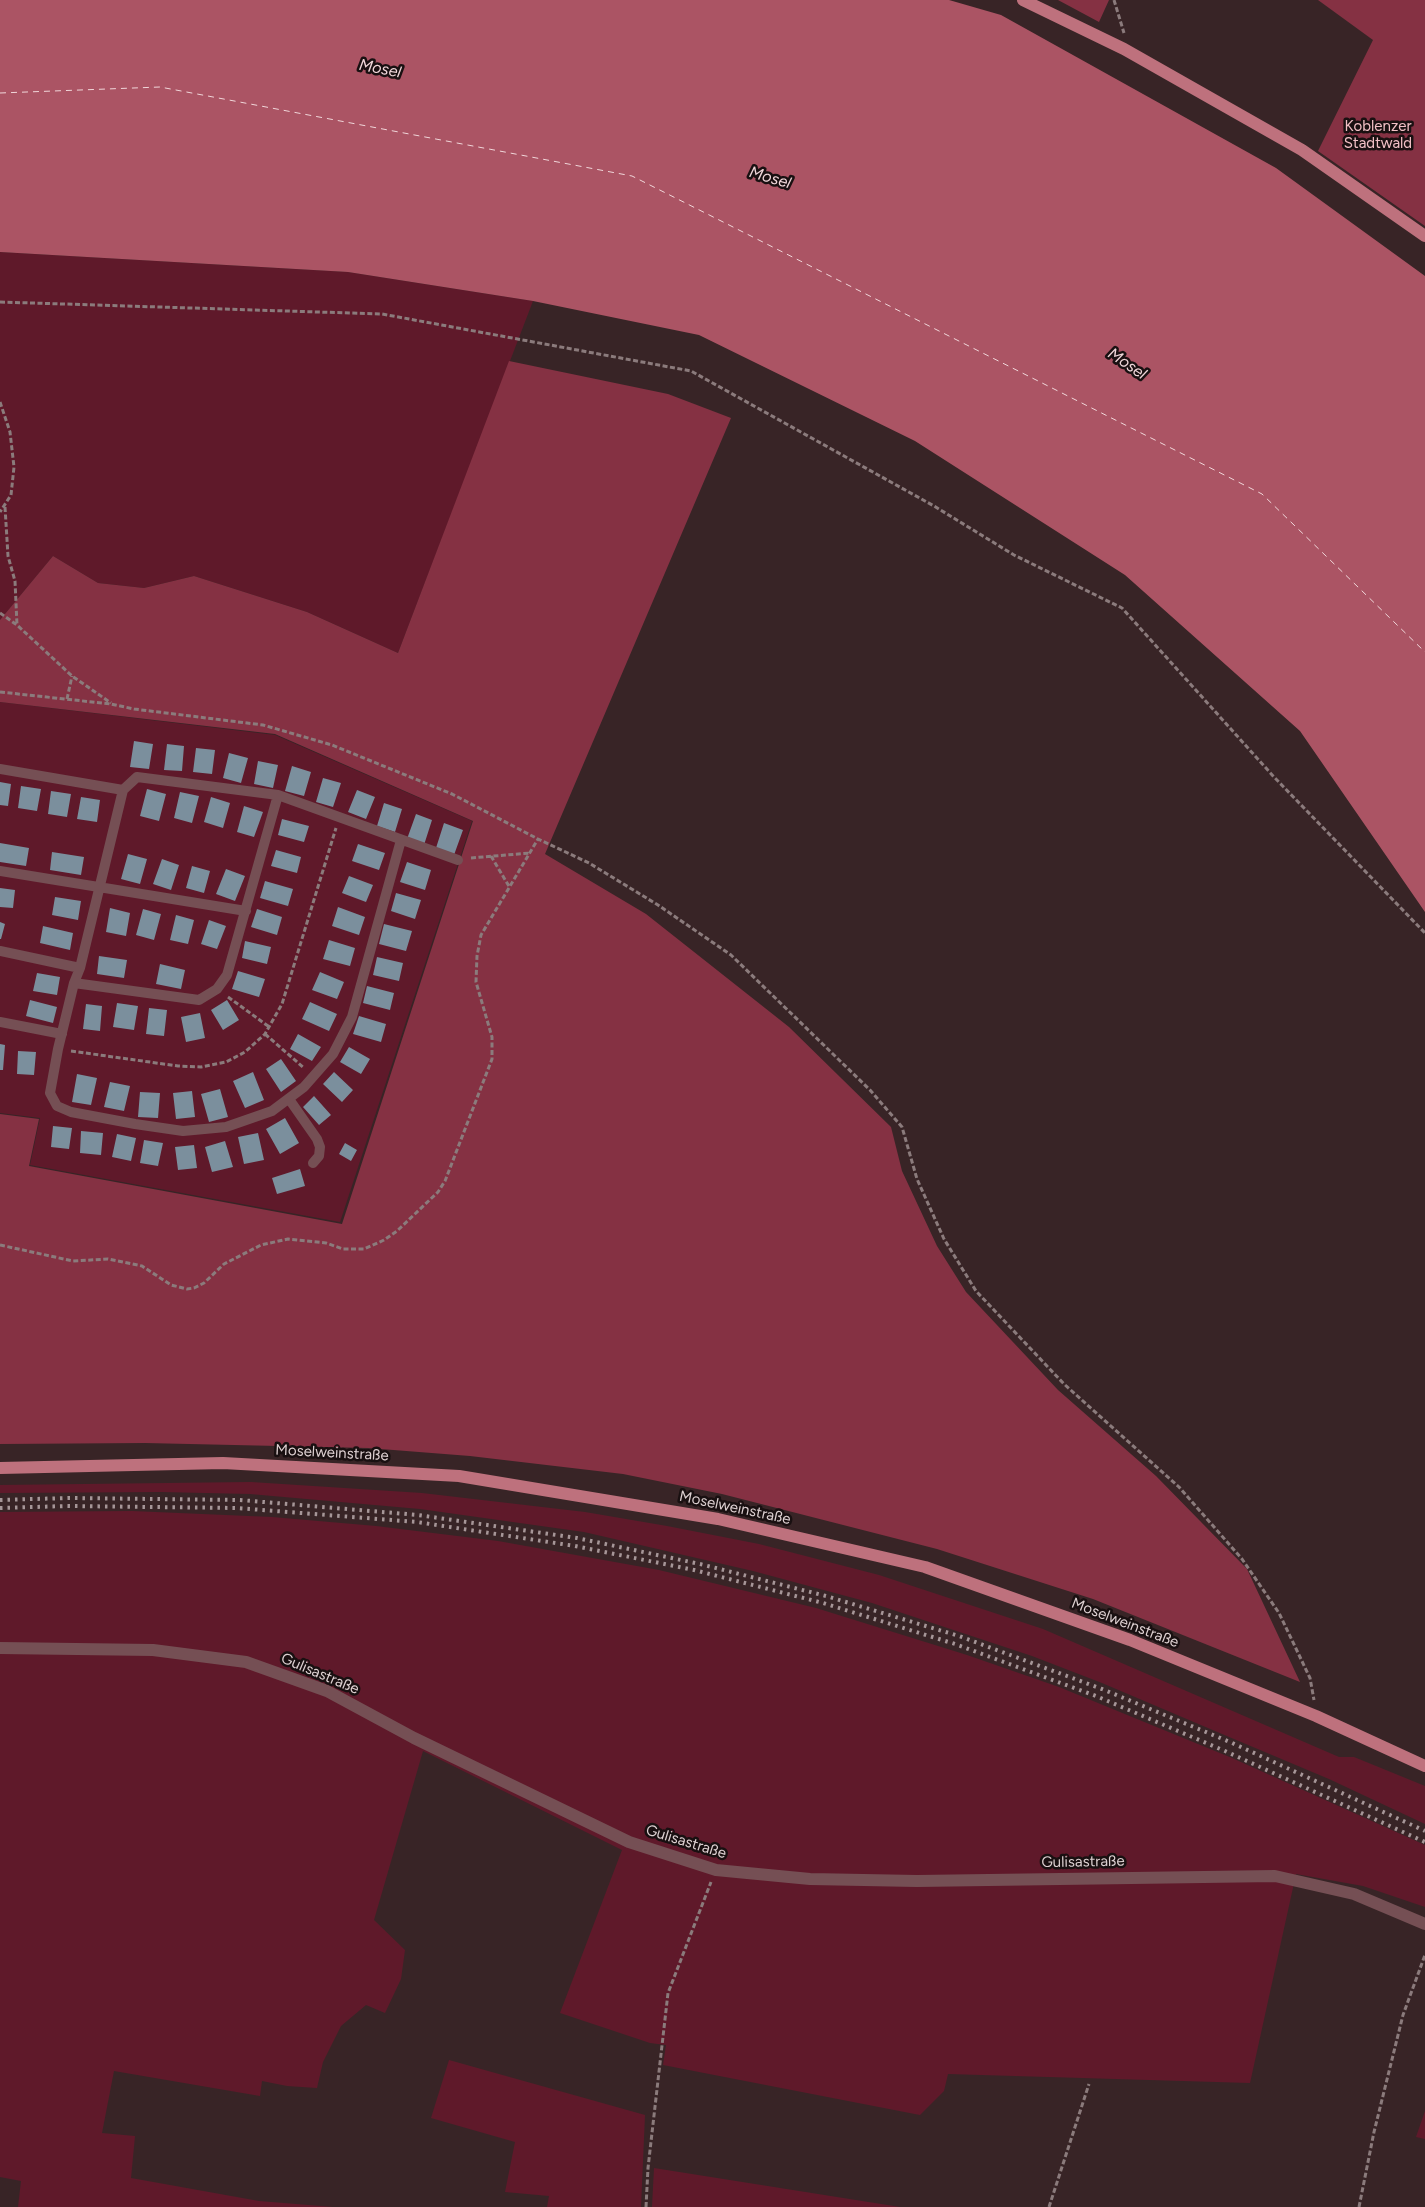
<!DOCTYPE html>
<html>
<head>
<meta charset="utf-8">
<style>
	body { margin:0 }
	canvas { display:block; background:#382426 }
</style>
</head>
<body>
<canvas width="1425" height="2207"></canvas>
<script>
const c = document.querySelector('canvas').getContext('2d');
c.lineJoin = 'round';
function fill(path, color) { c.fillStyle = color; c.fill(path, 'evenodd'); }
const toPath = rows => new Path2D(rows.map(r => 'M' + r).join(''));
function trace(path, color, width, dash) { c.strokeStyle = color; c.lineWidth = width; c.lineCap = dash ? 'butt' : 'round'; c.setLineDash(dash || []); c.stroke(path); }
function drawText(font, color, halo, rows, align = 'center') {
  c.font = font + ' Figtree,sans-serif'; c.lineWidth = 5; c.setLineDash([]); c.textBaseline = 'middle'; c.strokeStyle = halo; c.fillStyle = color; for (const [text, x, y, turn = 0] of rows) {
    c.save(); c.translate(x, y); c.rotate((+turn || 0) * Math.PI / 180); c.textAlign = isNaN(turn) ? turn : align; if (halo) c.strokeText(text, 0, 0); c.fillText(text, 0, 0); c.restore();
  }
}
const green = toPath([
	[0,252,348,272,533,301,398,653,307,612,194,576,144,588,98,583,53,556,0,620],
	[0,702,275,735,472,821,340,1222,30,1165,40,1118,0,1113],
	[251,1482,422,1493,585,1512,667,1526,759,1544,879,1575,1043,1629,1339,1757,1354,1757,1425,1786,1425,1824,1329,1779,1215,1731,1102,1683,1032,1656,872,1603,753,1571,584,1532,420,1509,250,1494,161,1492,0,1493,0,1485],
	[132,1511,272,1517,376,1526,498,1541,659,1570,816,1608,967,1655,1059,1687,1232,1758,1425,1845,1425,1907,1363,1886,1296,1874,1250,2083,948,2074,944,2091,920,2115,663,2065,666,2045,650,2043,560,2013,622,1850,423,1751,374,1920,405,1950,401,1979,385,2013,366,2005,341,2026,323,2062,317,2088,287,2086,262,2081,260,2096,114,2071,102,2133,135,2136,131,2178,259,2201,333,2207,18,2207,21,2181,0,2177,0,1512],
	[449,2060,645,2115,641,2207,547,2207,549,2196,505,2192,515,2142,431,2118],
	[1425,2111,1425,2139,1416,2137],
	[654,2168,900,2207,652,2207]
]);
const forest = toPath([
	[1058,0,1109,0,1099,22],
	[1318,0,1425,0,1425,226,1318,151,1373,40],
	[509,361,668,394,731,418,545,854,646,914,789,1027,891,1127,902,1171,937,1246,966,1292,1058,1390,1156,1476,1247,1569,1300,1682,1093,1599,937,1549,722,1494,623,1474,470,1456,368,1448,145,1443,0,1444,0,1114,39,1119,29,1166,342,1224,473,821,275,734,0,702,0,620,53,556,98,583,144,588,194,576,307,612,398,653]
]);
const water = toPath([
	[0,0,949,0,1001,15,1276,168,1425,276,1425,912,1300,731,1125,575,915,441,699,335,533,301,348,272,0,252]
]);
const ferry = toPath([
	[0,93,160,87,632,176,1262,494,1425,652]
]);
const building = toPath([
	[134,741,153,744,149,769,130,767],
	[167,744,184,746,182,771,164,770],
	[196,748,215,750,212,774,193,772],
	[229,753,248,758,241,783,223,778],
	[258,761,278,765,273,788,254,784],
	[292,766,311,772,304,796,285,791],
	[323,778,341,783,333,807,316,802],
	[0,782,11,784,8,806,0,805],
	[21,786,41,789,37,811,18,808],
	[147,789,166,794,159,821,140,816],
	[357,790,375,797,366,819,348,812],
	[51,791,71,794,67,817,48,814],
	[180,792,199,796,192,823,174,818],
	[81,797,100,800,97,822,77,819],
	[211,797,230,803,223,828,204,822],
	[384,803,402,809,395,832,377,826],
	[244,806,263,812,254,837,237,832],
	[416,814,432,820,424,845,407,839],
	[282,819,309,826,304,842,278,835],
	[444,823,463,830,454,855,436,848],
	[0,843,29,848,26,866,0,862],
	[358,844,385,853,379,870,352,861],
	[276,850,301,857,297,873,271,866],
	[52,852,84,857,81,875,50,870],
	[128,854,147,859,140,884,121,879],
	[162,859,179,865,171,890,153,884],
	[407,862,431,870,425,890,400,882],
	[192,866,210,871,204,893,186,888],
	[226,869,245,876,235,901,216,894],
	[349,876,373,885,366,902,342,893],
	[265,881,293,889,288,906,260,898],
	[0,888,15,890,13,908,0,907],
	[396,893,421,900,415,919,391,911],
	[55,897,81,901,78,920,52,915],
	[338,907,365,917,359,935,332,926],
	[110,908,130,913,126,936,106,932],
	[143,909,161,914,154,940,136,935],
	[257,909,282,917,277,935,251,927],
	[176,915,194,920,188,944,170,940],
	[209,920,226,926,217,949,201,944],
	[0,922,5,924,1,939,0,939],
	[384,924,412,931,406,951,379,944],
	[43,926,73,933,70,950,40,943],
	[329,940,355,948,350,966,323,959],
	[245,941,271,947,267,964,242,958],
	[99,956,127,960,124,978,97,974],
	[377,957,403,963,399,981,373,975],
	[160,964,185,970,181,989,156,984],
	[238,971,265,979,259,997,232,989],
	[320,972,344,982,337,999,312,990],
	[37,973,60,977,57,995,33,991],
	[367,986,394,993,390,1010,363,1003],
	[30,1000,57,1007,53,1023,26,1016],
	[227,1000,239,1020,223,1030,211,1010],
	[310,1002,337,1014,329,1031,302,1019],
	[117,1003,138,1006,134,1030,113,1027],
	[86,1004,102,1006,100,1031,83,1029],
	[149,1008,167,1010,164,1036,146,1034],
	[200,1013,205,1038,186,1042,181,1017],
	[359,1016,386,1024,381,1042,353,1034],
	[298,1034,321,1047,312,1061,290,1049],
	[0,1044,5,1045,3,1070,0,1070],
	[349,1047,370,1059,361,1074,340,1062],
	[18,1051,36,1052,34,1075,17,1074],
	[281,1059,296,1081,281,1092,266,1069],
	[253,1072,264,1100,245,1108,233,1081],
	[334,1072,353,1090,342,1102,323,1084],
	[77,1074,97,1078,91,1105,72,1102],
	[110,1082,130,1086,124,1111,104,1107],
	[220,1089,228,1117,209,1122,201,1094],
	[192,1091,195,1117,176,1119,173,1093],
	[140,1092,160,1093,158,1118,138,1117],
	[314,1096,331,1115,319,1125,303,1107],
	[285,1118,299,1143,280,1154,266,1129],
	[53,1126,72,1128,69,1149,51,1147],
	[81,1131,103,1133,101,1155,80,1153],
	[258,1133,264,1160,244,1164,238,1137],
	[117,1134,136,1138,131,1161,112,1157],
	[144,1140,163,1143,158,1166,140,1163],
	[225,1141,233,1167,212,1172,205,1147],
	[345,1143,357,1150,351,1161,339,1154],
	[194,1145,197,1168,178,1170,175,1147],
	[300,1169,305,1186,277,1194,272,1178]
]);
const path = toPath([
	[1114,0,1124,33],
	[0,302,382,314,691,371,934,506,1014,555,1122,608,1274,777,1425,933],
	[0,402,10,432,14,467,11,495,0,512],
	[5,507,8,556,15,581,17,625],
	[0,613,17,625,72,676,111,703],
	[0,692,111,704,134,709,263,725,332,745,452,794,538,839,589,863,658,905,731,955,870,1090,902,1127,917,1179,944,1239,976,1291,1064,1384,1179,1487,1242,1559,1279,1613,1310,1678,1314,1700],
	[67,699,72,676],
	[491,856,510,888],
	[471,858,530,853],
	[228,997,268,1026],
	[265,1034,304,1068],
	[71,1051,178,1066,201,1067,226,1062,245,1052,265,1034,282,1004,336,828],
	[0,1245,73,1261,108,1259,142,1266,171,1285,187,1289,194,1288,204,1283,224,1264,261,1245,288,1239,326,1243,343,1249,364,1249,384,1240,397,1231,438,1192,445,1181,492,1059,492,1037,476,982,477,956,481,935,538,839],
	[646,2207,648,2168,668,1993,711,1882],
	[1049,2207,1089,2084],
	[1359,2207,1374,2132,1403,2015,1425,1955]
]);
const service = toPath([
	[0,769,123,790,137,777,278,795,458,860],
	[123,790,80,968,74,983,58,1049,50,1093,57,1106,71,1112,135,1124,183,1131,226,1127,272,1111,304,1087,333,1054,352,1017,401,840],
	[0,871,246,911],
	[0,951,80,968],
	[74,983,199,1000,217,989,227,975,278,795],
	[0,1022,62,1034],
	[289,1099,317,1139,320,1147,319,1156,313,1163]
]);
const minor = toPath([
	[0,1648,153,1650,246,1662,327,1691,414,1738,629,1842,716,1870,810,1879,917,1881,1275,1876,1354,1894,1425,1924]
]);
const primary = toPath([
	[1023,0,1124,49,1302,150,1425,236],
	[0,1468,223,1463,459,1476,718,1519,925,1567,1130,1640,1316,1716,1425,1766]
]);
const rail = toPath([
	[0,1500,68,1498,240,1500,418,1515,577,1538,700,1564,826,1596,959,1636,1102,1689,1230,1742,1425,1831],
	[0,1508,67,1506,237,1508,417,1522,575,1546,694,1570,823,1603,955,1644,1096,1696,1225,1751,1425,1842]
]);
const parkNames = [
	["Koblenzer",1378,127],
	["Stadtwald",1378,144]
];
const streetNames = [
	["Moselweinstraße",332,1453,3],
	["Moselweinstraße",735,1508,12],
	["Moselweinstraße",1125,1623,21],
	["Gulisastraße",320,1674,23],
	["Gulisastraße",686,1842,17],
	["Gulisastraße",1083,1862,-1]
];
const waterNames = [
	["Mosel",380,69,11],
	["Mosel",770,178,16],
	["Mosel",1127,364,34]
];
fill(green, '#5f192a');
fill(forest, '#853143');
fill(water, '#ab5464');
trace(ferry, '#f1d7da', 1, [6, 5]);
fill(building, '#7b8f9d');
trace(path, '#8b7b7c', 3, [5, 2.5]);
trace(service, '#754f54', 10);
trace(minor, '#754f54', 12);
trace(primary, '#be717d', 12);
trace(rail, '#a69698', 4, [2.5, 5]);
drawText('15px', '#f3c0c6', '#191011', parkNames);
drawText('15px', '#ddd0d1', '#191011', streetNames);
drawText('italic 16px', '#f1d7da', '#191011', waterNames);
</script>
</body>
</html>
